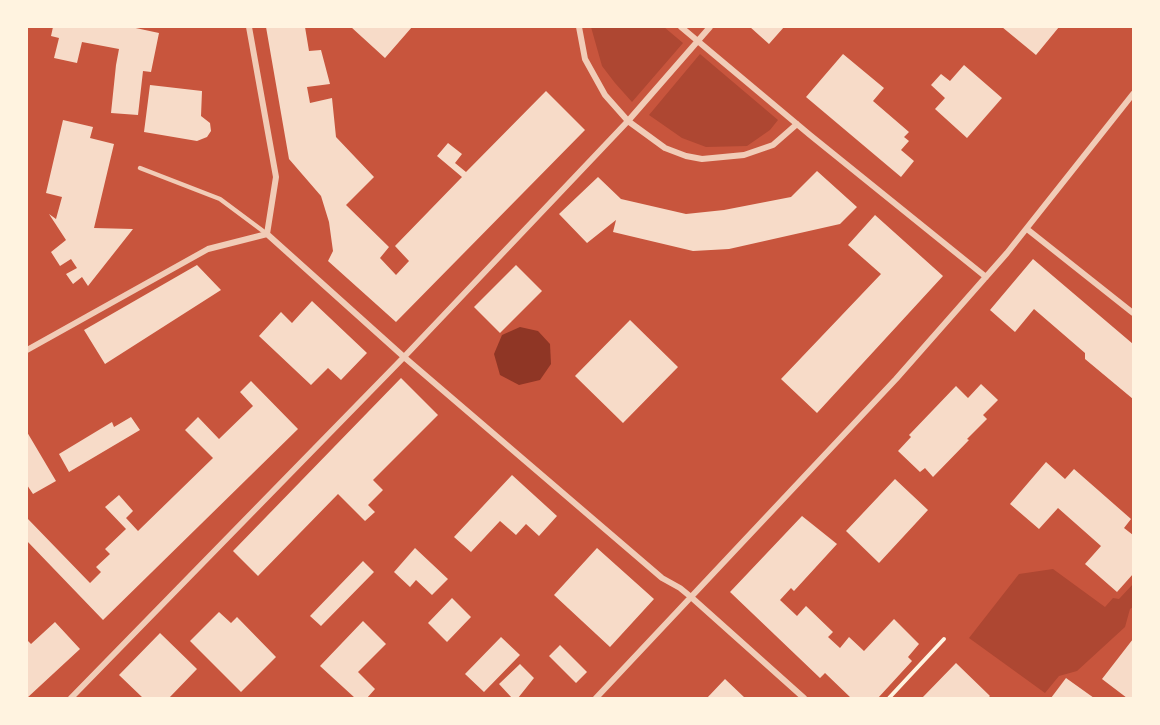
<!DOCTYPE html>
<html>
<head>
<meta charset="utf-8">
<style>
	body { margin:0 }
	#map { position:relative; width:1160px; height:725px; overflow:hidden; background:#c8553d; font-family:Overpass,sans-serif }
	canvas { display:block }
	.frame { position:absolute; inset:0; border:28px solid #fff3e0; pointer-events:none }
</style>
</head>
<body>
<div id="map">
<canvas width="1160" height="725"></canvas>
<div class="frame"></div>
</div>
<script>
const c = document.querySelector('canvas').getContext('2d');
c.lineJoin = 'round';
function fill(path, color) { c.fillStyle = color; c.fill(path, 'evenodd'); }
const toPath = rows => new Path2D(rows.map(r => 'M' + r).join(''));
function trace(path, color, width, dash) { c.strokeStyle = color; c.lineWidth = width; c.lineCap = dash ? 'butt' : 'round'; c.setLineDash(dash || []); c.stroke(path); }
const green = toPath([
	[591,27,664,27,683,43,632,102,615,83,602,66],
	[700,54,778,120,770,130,747,146,706,147,682,138,649,115],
	[1053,569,1105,607,1113,598,1119,599,1133,584,1133,607,1130,609,1125,627,1077,671,1059,676,1045,693,969,638,1019,574]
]);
const water = toPath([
	[520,327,538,331,550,344,551,364,540,380,519,385,500,375,494,354,502,335]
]);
const building = toPath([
	[53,27,131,27,159,33,151,72,143,71,138,115,111,113,116,65,119,49,82,42,77,63,54,58,59,38,51,36],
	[266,27,305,27,309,51,321,50,330,84,307,87,310,103,332,98,336,137,374,177,346,205,389,247,380,258,396,275,409,261,395,246,462,177,437,156,448,143,462,154,455,163,466,172,546,91,585,130,396,322,328,261,333,251,329,222,321,196,289,159],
	[351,27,412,27,385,58],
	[750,27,784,27,769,44],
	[1002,27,1059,27,1036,55],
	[843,54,884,88,873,101,909,132,904,137,909,141,901,150,914,161,901,177,806,97],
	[964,65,1002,98,967,138,935,109,945,98,931,85,941,74,950,81],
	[150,85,202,91,201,116,210,123,211,131,207,137,197,141,144,132],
	[63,120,93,127,90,138,114,144,94,228,133,229,88,286,82,277,73,284,66,274,77,268,71,259,60,266,51,252,66,240,49,214,56,219,62,197,46,193],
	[817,171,857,207,840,224,729,249,693,251,613,232,616,220,587,243,559,214,598,177,621,199,686,214,724,210,791,197],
	[875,215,943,276,817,413,781,379,881,274,848,245],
	[1033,259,1133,344,1133,399,1085,359,1085,353,1034,309,1015,332,990,310],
	[197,265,221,290,105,364,84,330],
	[516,265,542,291,500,333,474,307],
	[312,301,367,353,341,380,328,368,311,385,259,336,281,312,292,323],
	[630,320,678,367,623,423,575,376],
	[401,378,438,415,373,480,383,490,368,505,375,512,365,521,338,494,258,576,233,551],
	[251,381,298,429,103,620,27,541,27,518,90,583,101,572,96,567,110,554,105,549,126,529,105,507,119,495,133,511,126,518,138,531,213,458,185,430,198,417,219,439,253,406,240,392],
	[981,384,998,400,983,415,987,419,967,439,969,440,933,477,925,468,920,472,898,451,911,437,909,435,956,386,968,398],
	[131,417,140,430,69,472,59,454,112,422,114,427],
	[27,432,56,481,33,494,27,485],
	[1046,462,1065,479,1074,469,1131,519,1124,528,1133,535,1133,574,1117,592,1085,564,1101,546,1058,508,1039,529,1010,504],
	[512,475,557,516,539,536,526,524,516,535,500,521,471,552,454,537],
	[895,479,928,510,879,563,846,531],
	[802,516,837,544,794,591,791,588,780,600,797,616,806,606,833,632,828,637,840,648,849,637,864,651,894,619,919,644,908,657,912,661,878,698,851,698,825,673,820,678,730,592],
	[415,548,448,579,432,595,416,580,410,587,394,572],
	[597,548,654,599,610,647,554,595],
	[363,561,374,572,321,626,310,616],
	[452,598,471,617,447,642,428,623],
	[219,612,231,623,237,617,276,657,241,692,190,641],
	[363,621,386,644,358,672,375,689,367,698,355,698,320,666],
	[55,622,80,649,27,698,27,640,31,644],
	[160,633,197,669,169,698,143,698,119,675],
	[501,637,520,655,484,692,465,674],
	[1133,639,1133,698,1127,698,1102,679],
	[560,645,587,672,576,683,549,656],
	[956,663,990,696,988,698,922,698],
	[520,664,534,678,518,698,512,698,499,684],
	[1066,678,1094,698,1051,698],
	[725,679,745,698,707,698]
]);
const path = toPath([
	[889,698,944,639]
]);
const service = toPath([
	[140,168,220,199,267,234]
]);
const minor = toPath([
	[249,27,276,177,267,234,404,357,662,578,680,588,691,597,804,698],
	[579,27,585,59,605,95,628,121,665,148,686,156,702,159,744,155,773,145,797,124],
	[681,27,810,135,986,277],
	[1027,229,1133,313],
	[27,350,208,249,267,234],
	[71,698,404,357,628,121,710,27],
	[596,698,896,379,1007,253,1133,94]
]);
fill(green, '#ae4732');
fill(water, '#8f3625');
fill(building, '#f7dbc8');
trace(path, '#fff3e0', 4);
trace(service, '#f1ccb7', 4.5);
trace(minor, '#f1ccb7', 6);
</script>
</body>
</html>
